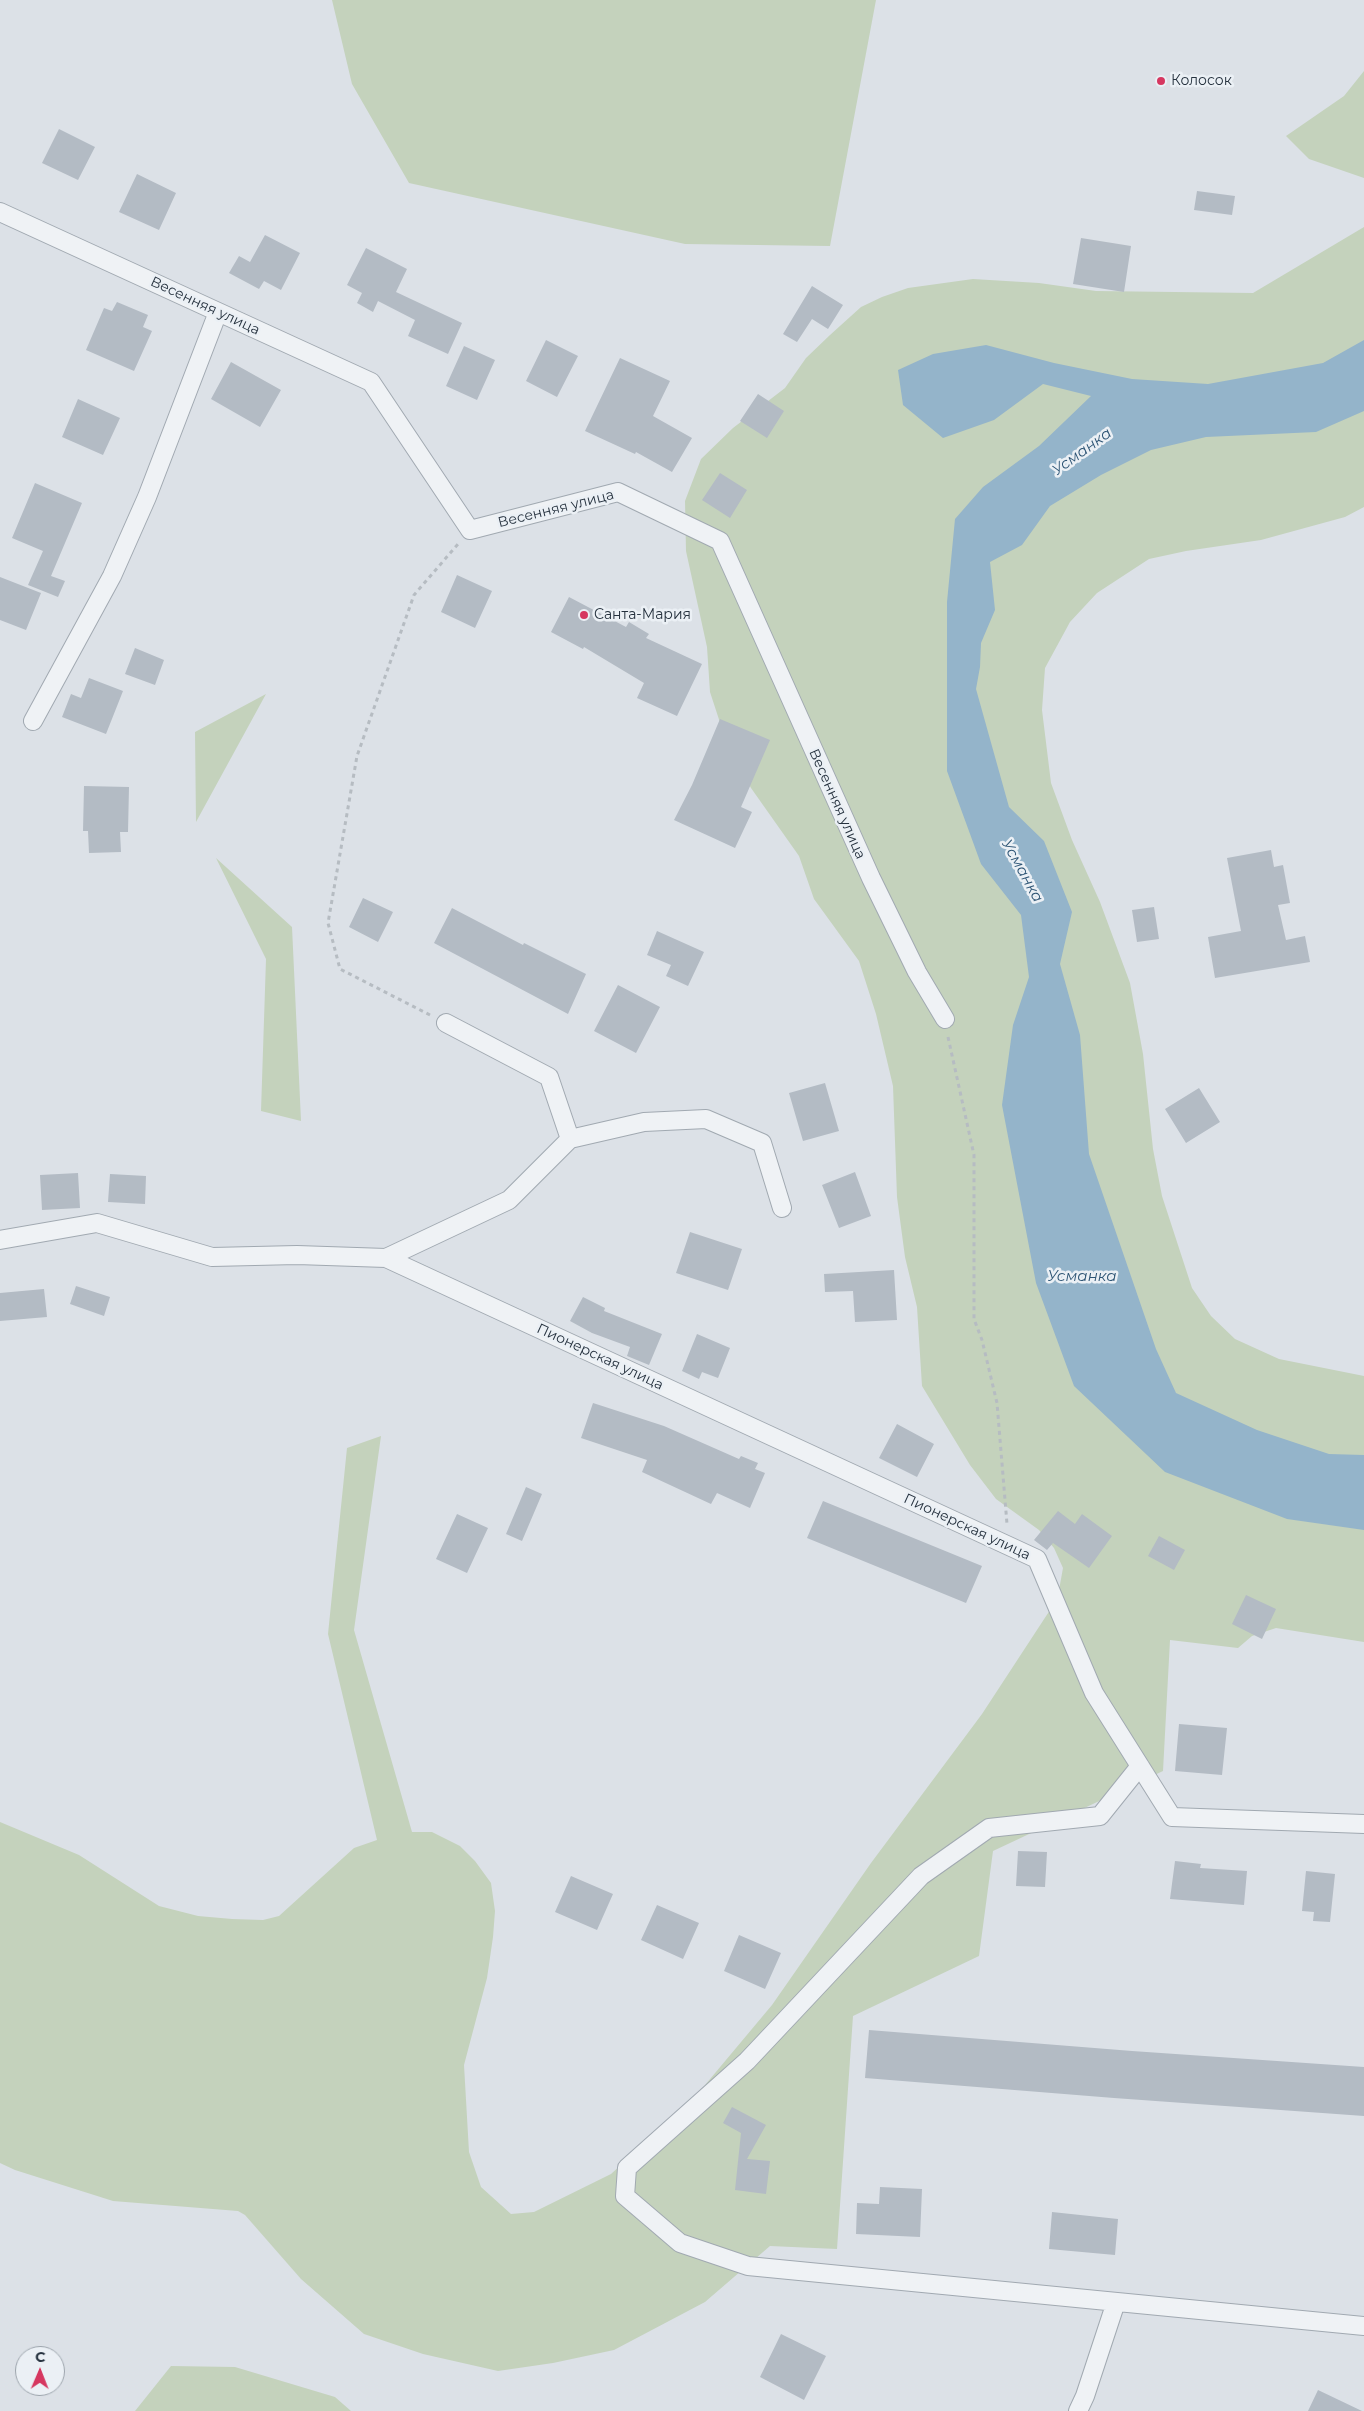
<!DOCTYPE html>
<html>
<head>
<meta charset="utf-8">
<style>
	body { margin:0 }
	#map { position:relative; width:1364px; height:2411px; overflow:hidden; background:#dce1e7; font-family:Montserrat,sans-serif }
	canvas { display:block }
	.north { position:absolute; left:15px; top:2346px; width:50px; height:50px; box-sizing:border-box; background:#ebf0f5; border:1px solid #9ca4ac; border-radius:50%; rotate:1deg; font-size:14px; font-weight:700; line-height:20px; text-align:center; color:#25313e }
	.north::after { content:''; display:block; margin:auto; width:18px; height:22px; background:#d63760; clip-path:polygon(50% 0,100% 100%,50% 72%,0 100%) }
</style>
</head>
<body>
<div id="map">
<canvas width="1364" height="2411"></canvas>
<div class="north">С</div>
</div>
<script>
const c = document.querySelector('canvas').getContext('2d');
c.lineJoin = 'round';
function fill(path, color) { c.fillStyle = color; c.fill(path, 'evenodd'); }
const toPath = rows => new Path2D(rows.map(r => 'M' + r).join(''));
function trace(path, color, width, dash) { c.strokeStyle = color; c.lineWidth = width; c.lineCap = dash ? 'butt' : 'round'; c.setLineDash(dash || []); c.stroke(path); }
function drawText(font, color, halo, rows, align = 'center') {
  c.font = font + ' Montserrat,sans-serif'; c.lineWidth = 5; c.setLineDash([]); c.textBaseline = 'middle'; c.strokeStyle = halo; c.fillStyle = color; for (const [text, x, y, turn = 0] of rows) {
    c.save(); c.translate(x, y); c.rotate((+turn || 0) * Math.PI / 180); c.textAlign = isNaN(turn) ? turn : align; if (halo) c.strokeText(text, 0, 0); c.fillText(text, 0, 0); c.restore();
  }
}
const green = toPath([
	[332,0,876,0,830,246,685,244,409,183,352,84],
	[1364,71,1364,178,1309,159,1286,136,1344,96],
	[1364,227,1364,507,1345,517,1261,540,1186,551,1149,559,1097,593,1070,622,1045,668,1042,710,1051,783,1072,840,1100,902,1130,983,1143,1054,1153,1149,1162,1196,1192,1288,1211,1316,1235,1339,1279,1359,1364,1376,1364,1642,1276,1628,1252,1636,1238,1648,1170,1640,1163,1771,993,1851,979,1956,853,2016,837,2249,770,2246,705,2302,614,2350,553,2363,498,2371,423,2354,364,2334,301,2279,245,2215,238,2211,113,2201,15,2170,0,2163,0,1822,79,1855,159,1906,198,1916,232,1919,263,1920,279,1916,354,1848,377,1840,328,1634,347,1448,381,1436,354,1630,412,1832,432,1832,460,1846,475,1861,491,1883,495,1911,493,1937,487,1978,464,2065,469,2152,481,2187,511,2214,534,2212,611,2174,695,2097,772,2005,871,1863,982,1714,1052,1607,1059,1590,1063,1568,1054,1548,1039,1530,996,1499,970,1465,922,1386,917,1307,905,1257,897,1197,893,1086,876,1014,859,961,814,899,799,856,751,788,728,747,710,692,707,647,686,551,685,501,701,459,733,428,785,388,806,358,830,335,861,307,882,297,908,288,973,279,1039,283,1096,291,1253,293],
	[266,694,196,822,195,732],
	[216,858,292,927,301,1121,261,1111,266,959],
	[171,2366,235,2367,335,2397,351,2411,135,2411]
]);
const water = toPath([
	[1364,340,1364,411,1316,432,1206,437,1151,450,1101,475,1050,506,1022,545,990,562,995,610,981,643,980,667,976,689,1009,807,1044,841,1072,912,1060,964,1080,1035,1089,1154,1156,1349,1176,1393,1257,1430,1329,1454,1364,1455,1364,1530,1287,1519,1165,1472,1074,1386,1036,1283,1002,1105,1013,1025,1029,977,1021,915,981,864,947,771,947,602,955,519,983,487,1039,446,1091,396,1043,384,994,420,943,438,903,405,898,370,933,354,986,345,1054,363,1132,379,1208,384,1323,363]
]);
const building = toPath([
	[59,129,95,147,78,180,42,163],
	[137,174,176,193,159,230,119,212],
	[1197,191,1235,196,1232,215,1194,210],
	[265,235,300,253,281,290,264,281,259,289,229,273,239,256,250,262],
	[1081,238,1131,246,1124,292,1073,284],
	[366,248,407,269,396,292,462,323,448,354,408,336,415,320,378,301,373,312,357,303,362,293,347,285],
	[812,286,843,305,828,329,812,319,797,342,783,334],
	[117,302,148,315,143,327,152,331,134,371,86,350,104,308,112,311],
	[546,340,578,356,557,397,526,381],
	[464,346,495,360,477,400,446,386],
	[620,358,670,381,653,416,692,438,672,472,636,452,635,454,585,431],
	[231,362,281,390,260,427,211,399],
	[758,394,784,411,767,438,740,421],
	[78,399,120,418,103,455,62,437],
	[720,473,747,490,730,518,702,500],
	[35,483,82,503,51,576,65,581,58,597,28,585,43,551,12,538],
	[457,575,492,591,475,628,441,612],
	[0,577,41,593,26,630,0,620],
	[569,597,626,627,629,622,649,634,646,638,702,664,677,716,637,698,644,683,584,647,583,649,551,632],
	[135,648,164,660,155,685,125,674],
	[89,678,123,691,106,734,62,717,71,694,81,698],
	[720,719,770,740,741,807,752,812,735,848,674,820,692,785],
	[84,786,129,787,128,832,120,832,121,852,89,853,88,831,83,831],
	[1271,850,1274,867,1283,865,1290,903,1278,905,1286,940,1305,936,1310,962,1215,978,1208,937,1241,931,1227,858],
	[363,898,393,912,378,942,349,927],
	[1154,907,1159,939,1137,942,1132,910],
	[452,908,523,945,524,943,586,974,568,1014,434,943],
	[657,931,704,952,688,986,666,976,671,965,647,955],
	[618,985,660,1007,636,1053,594,1031],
	[825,1083,839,1131,803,1141,789,1093],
	[1199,1088,1220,1122,1186,1143,1165,1109],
	[855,1172,871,1216,839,1228,822,1185],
	[78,1173,80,1208,42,1210,40,1175],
	[110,1174,146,1176,145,1204,108,1202],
	[690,1232,742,1249,728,1290,676,1273],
	[894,1270,897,1320,855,1322,853,1291,825,1292,824,1274],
	[76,1286,110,1297,104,1316,70,1304],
	[44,1289,47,1317,0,1321,0,1293],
	[583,1297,605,1308,604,1311,662,1334,649,1365,627,1356,630,1347,592,1333,570,1321],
	[697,1334,730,1348,718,1378,702,1372,699,1379,682,1371],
	[593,1403,664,1426,739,1459,741,1456,758,1463,755,1469,765,1473,750,1508,717,1493,711,1504,642,1472,647,1460,581,1438],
	[897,1424,934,1444,917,1477,879,1458],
	[526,1487,542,1494,522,1541,506,1534],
	[823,1501,982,1566,966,1603,807,1538],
	[1058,1511,1075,1524,1082,1514,1112,1536,1089,1568,1053,1543,1047,1550,1034,1540],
	[457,1514,488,1528,467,1573,436,1559],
	[1159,1536,1185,1550,1174,1570,1148,1556],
	[1246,1595,1276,1609,1262,1639,1232,1624],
	[1179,1724,1227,1728,1222,1775,1175,1771],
	[1018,1851,1047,1852,1045,1887,1016,1886],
	[1175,1861,1201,1864,1200,1868,1247,1871,1244,1905,1170,1899],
	[1306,1871,1335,1874,1330,1922,1313,1921,1314,1912,1302,1911],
	[571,1876,613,1894,597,1930,555,1912],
	[657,1905,699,1923,683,1959,641,1940],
	[739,1935,781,1953,765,1989,724,1971],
	[869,2030,1132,2051,1364,2067,1364,2116,1114,2098,865,2078],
	[732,2107,766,2125,747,2159,770,2161,766,2194,735,2190,741,2133,723,2123],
	[880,2187,922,2189,920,2237,856,2234,857,2203,879,2204],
	[1052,2212,1118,2219,1115,2255,1049,2249],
	[781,2334,826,2356,804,2400,760,2377],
	[1318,2390,1362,2411,1308,2411]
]);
const path = toPath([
	[430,1015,340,969,328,923,357,756,414,595,458,544],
	[948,1037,974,1155,974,1319,982,1340,997,1403,1007,1524]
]);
const minor = toPath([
	[0,212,371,382,470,530,618,492,720,541,871,878,917,972,945,1019],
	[33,721,112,576,147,497,218,312],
	[446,1023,549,1077,570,1139],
	[0,1240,97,1223,212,1257,297,1255,386,1258,1037,1559,1094,1693,1172,1817,1364,1824],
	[386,1258,509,1200,570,1139,644,1122,706,1119,762,1143,782,1208],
	[1140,1766,1100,1816,989,1828,921,1876,747,2061,627,2168,625,2196,680,2243,748,2266,1364,2326],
	[1078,2411,1085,2396,1116,2302]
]);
const markers = [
	[1161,81,5,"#d63760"],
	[584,615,5,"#d63760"]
];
const poiNames = [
	["Колосок",1171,81],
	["Санта-Мария",594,615]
];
const streetNames = [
	["Весенняя улица",205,306,25],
	["Весенняя улица",556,509,-14],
	["Весенняя улица",837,804,66],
	["Пионерская улица",600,1357,25],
	["Пионерская улица",967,1527,25]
];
const waterNames = [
	["Усманка",1082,452,-36],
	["Усманка",1022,871,61],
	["Усманка",1082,1277]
];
fill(green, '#c4d2bc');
fill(water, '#94b4ca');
fill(building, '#b3bbc4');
trace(minor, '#a1a9b1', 20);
trace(path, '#b6bcc2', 3, [4, 4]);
trace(minor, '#eff2f5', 18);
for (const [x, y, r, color] of markers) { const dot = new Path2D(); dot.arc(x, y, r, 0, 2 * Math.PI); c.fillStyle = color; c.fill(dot); trace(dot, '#ebf0f5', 2); }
drawText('14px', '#25313e', '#ebf0f5', poiNames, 'left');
drawText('14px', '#25313e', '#ebf0f5', streetNames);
drawText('italic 15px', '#2d5474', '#ebf0f5', waterNames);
</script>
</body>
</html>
